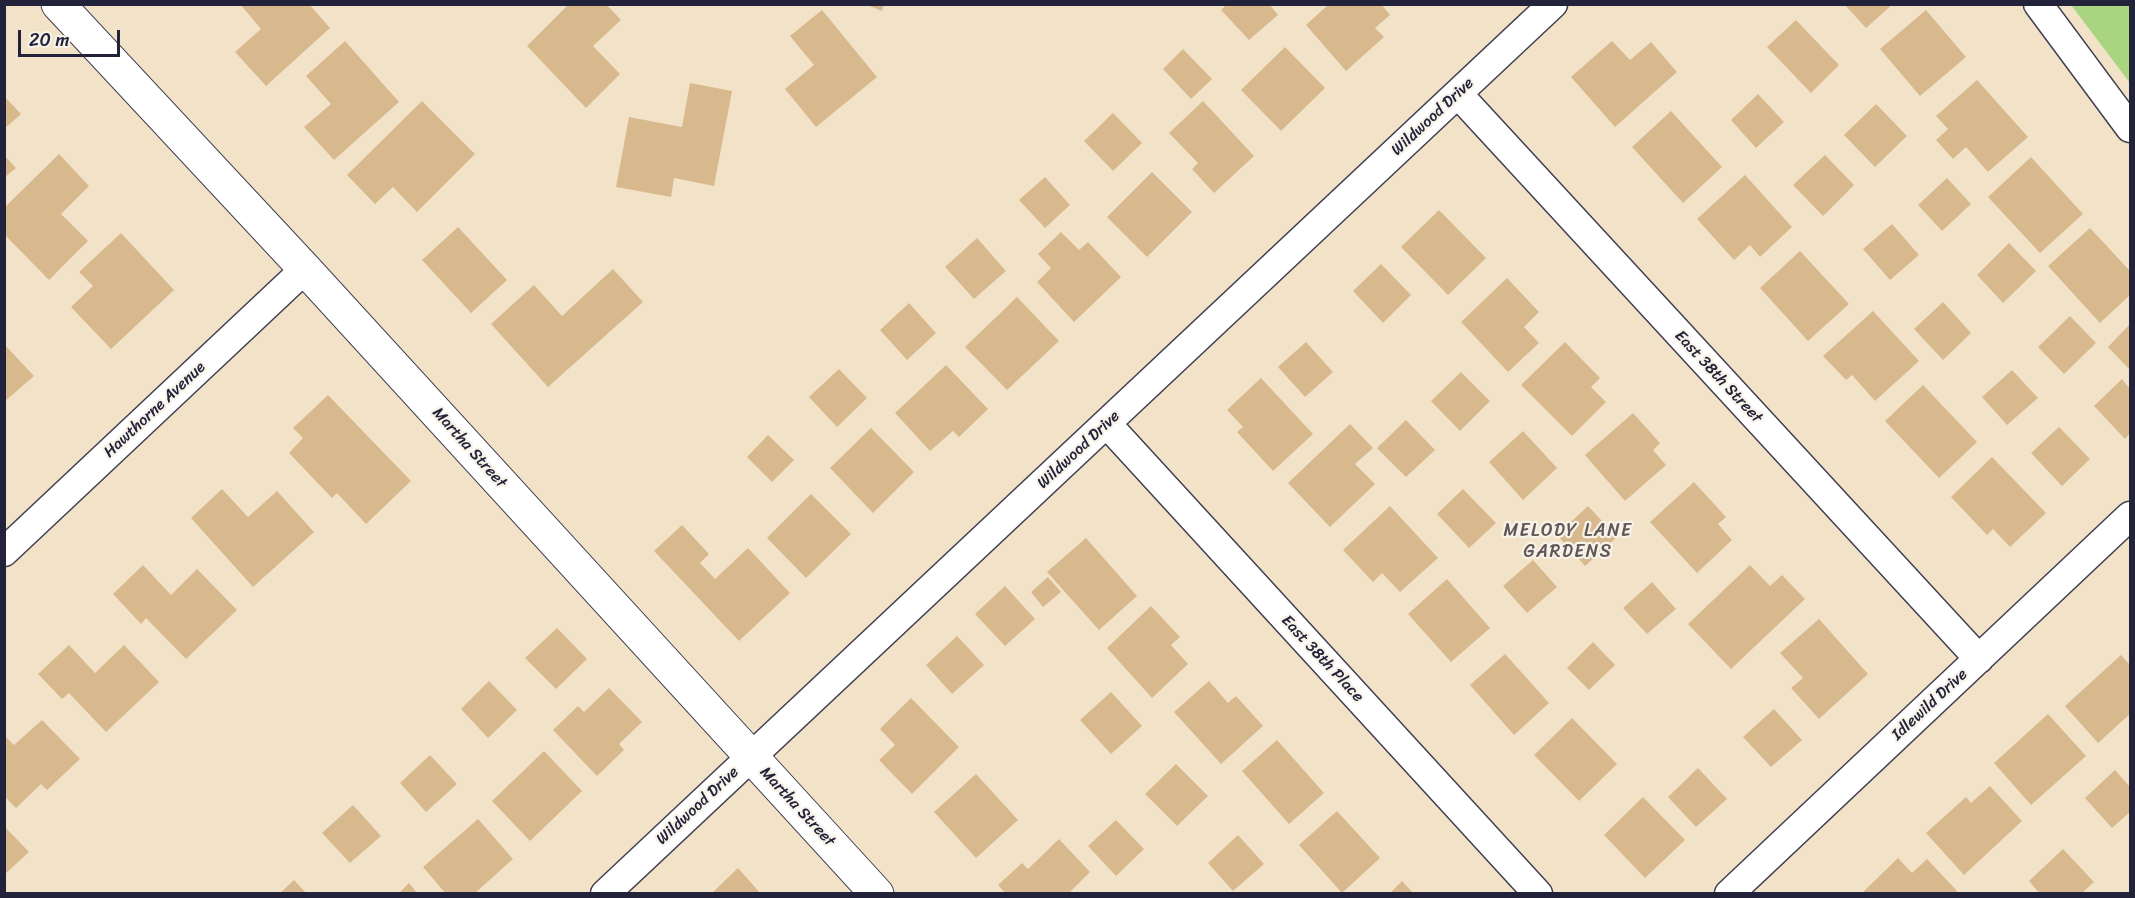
<!DOCTYPE html>
<html>
<head>
<meta charset="utf-8">
<style>
	body { margin:0 }
	#map { position:relative; width:2135px; height:898px; overflow:hidden; background:#f2e3c8; font-family:Sriracha,sans-serif }
	canvas { display:block }
	.frame { position:absolute; inset:0; border:6px solid #22223b; pointer-events:none }
	.scale { position:absolute; left:18px; top:30px; width:102px; height:27px; box-sizing:border-box; border:3px solid #22223b; border-top:0; padding-left:8px; font-size:18px; line-height:21px; white-space:nowrap; color:#22223b; -webkit-text-stroke:4px #f7f3e8; paint-order:stroke }
</style>
</head>
<body>
<div id="map">
<canvas width="2135" height="898"></canvas>
<div class="frame"></div>
<div class="scale">20 m</div>
</div>
<script>
const c = document.querySelector('canvas').getContext('2d');
c.lineJoin = 'round';
function fill(path, color) { c.fillStyle = color; c.fill(path, 'evenodd'); }
const toPath = rows => new Path2D(rows.map(r => 'M' + r).join(''));
function trace(path, color, width, dash) { c.strokeStyle = color; c.lineWidth = width; c.lineCap = dash ? 'butt' : 'round'; c.setLineDash(dash || []); c.stroke(path); }
function drawText(font, color, halo, rows, align = 'center') {
  c.font = font + ' Sriracha,sans-serif'; c.lineWidth = 4.5; c.setLineDash([]); c.textBaseline = 'middle'; c.strokeStyle = halo; c.fillStyle = color; for (const [text, x, y, turn = 0] of rows) {
    c.save(); c.translate(x, y); c.rotate((+turn || 0) * Math.PI / 180); c.textAlign = isNaN(turn) ? turn : align; if (halo) c.strokeText(text, 0, 0); c.fillText(text, 0, 0); c.restore();
  }
}
const green = toPath([
	[2071,5,2130,5,2130,83]
]);
const building = toPath([
	[240,4,309,4,330,28,266,86,235,52,261,29],
	[569,4,606,4,621,20,593,46,620,74,586,108,527,46],
	[865,4,884,4,882,11],
	[1227,4,1269,4,1278,15,1249,40,1221,10],
	[1329,4,1381,4,1390,15,1375,28,1384,37,1346,71,1306,25],
	[1844,4,1893,4,1866,28],
	[822,10,877,77,816,127,785,89,814,65,790,36],
	[1926,10,1966,57,1920,96,1880,49],
	[1796,20,1839,65,1811,93,1767,47],
	[345,41,399,102,334,160,304,127,331,104,306,76],
	[1612,41,1630,60,1651,42,1677,72,1615,127,1571,77],
	[1285,47,1325,88,1281,131,1241,90],
	[1183,49,1212,79,1191,99,1163,69],
	[1977,80,2028,137,1988,172,1966,147,1953,159,1936,140,1948,129,1936,116],
	[690,83,732,91,714,186,674,178,671,197,616,187,629,117,682,127],
	[1758,94,1784,122,1756,148,1731,120],
	[4,96,21,114,4,129],
	[422,101,475,154,417,212,393,187,375,204,347,175],
	[1203,101,1254,156,1214,193,1192,169,1198,163,1169,133],
	[1876,104,1907,136,1875,167,1844,135],
	[1671,111,1722,167,1683,203,1632,147],
	[1113,113,1142,143,1113,171,1084,141],
	[59,154,89,186,61,214,88,241,49,280,4,234,4,208],
	[4,155,16,168,4,178],
	[1825,155,1854,185,1823,216,1793,185],
	[2031,157,2083,214,2040,253,1988,197],
	[1152,172,1192,212,1147,257,1107,217],
	[1745,175,1792,227,1760,257,1750,245,1734,260,1697,219],
	[1045,177,1070,205,1045,228,1019,200],
	[1947,178,1971,204,1942,231,1918,205],
	[1439,210,1486,258,1448,295,1401,247],
	[1892,224,1919,255,1890,280,1863,249],
	[458,227,507,280,471,313,422,260],
	[2090,228,2130,271,2130,295,2100,323,2048,266],
	[1061,232,1079,250,1088,242,1121,277,1074,322,1037,282,1051,268,1038,254],
	[121,233,174,290,111,349,71,307,93,286,79,272],
	[977,238,1006,271,974,299,945,267],
	[2009,243,2036,271,2003,303,1977,275],
	[1800,251,1849,304,1808,341,1760,288],
	[1381,264,1411,295,1383,323,1353,291],
	[613,269,643,302,548,387,491,324,534,285,562,316],
	[1507,278,1539,312,1524,327,1539,343,1508,372,1461,322],
	[1017,297,1059,341,1007,390,965,347],
	[1943,302,1971,333,1943,360,1914,329],
	[909,303,936,333,907,360,880,330],
	[1873,311,1919,361,1875,401,1852,375,1846,380,1823,356],
	[2070,316,2096,343,2064,374,2038,347],
	[2130,324,2130,370,2108,347],
	[1306,342,1333,372,1305,397,1278,367],
	[1565,342,1600,378,1591,387,1606,402,1572,436,1521,385],
	[4,344,34,376,4,402],
	[946,365,988,409,959,437,953,431,930,451,895,413],
	[839,369,867,398,837,427,809,397],
	[2012,370,2038,398,2007,425,1982,397],
	[1461,372,1490,401,1460,431,1431,401],
	[1261,378,1313,434,1273,471,1237,432,1243,427,1227,410],
	[2122,379,2130,389,2130,433,2125,439,2094,406],
	[1923,385,1977,442,1939,478,1885,421],
	[328,395,411,481,366,524,337,493,332,498,289,453,303,438,293,428],
	[1633,413,1660,443,1653,450,1666,465,1625,501,1585,455],
	[1406,420,1435,450,1406,477,1377,448],
	[1350,424,1373,448,1355,464,1375,484,1330,527,1288,483],
	[2059,427,2090,459,2062,486,2031,453],
	[871,428,914,472,873,513,830,468],
	[1523,431,1557,468,1523,500,1489,462],
	[768,435,794,460,772,482,747,457],
	[1992,457,2046,513,2010,547,1993,529,1987,535,1951,497],
	[1694,482,1726,517,1718,524,1732,540,1697,573,1650,522],
	[222,489,248,517,277,491,314,532,253,587,191,518],
	[1463,489,1496,523,1469,548,1437,514],
	[811,494,851,534,806,578,767,538],
	[1390,506,1438,558,1400,592,1382,573,1373,582,1343,550],
	[1588,506,1617,537,1585,566,1557,535],
	[682,525,709,554,700,563,715,579,748,548,790,593,739,641,654,551],
	[1086,538,1137,596,1099,630,1047,572],
	[1533,560,1557,587,1527,613,1503,586],
	[143,565,171,595,197,569,237,610,186,659,146,618,141,624,113,594],
	[1750,565,1770,586,1782,575,1805,599,1731,669,1688,624],
	[1048,577,1061,592,1043,607,1031,592],
	[1447,579,1490,628,1451,662,1408,614],
	[1652,582,1676,609,1647,634,1623,608],
	[1005,586,1035,619,1005,646,975,614],
	[1151,606,1180,637,1171,645,1188,664,1152,698,1107,648],
	[1819,619,1868,674,1819,719,1791,688,1803,678,1780,653],
	[557,628,587,659,556,689,525,658],
	[957,636,984,665,952,694,926,665],
	[1593,642,1615,665,1589,690,1567,668],
	[69,645,95,673,124,645,159,682,106,732,69,693,62,699,38,674],
	[1505,654,1549,703,1514,735,1470,685],
	[2121,655,2130,665,2130,714,2098,743,2065,706],
	[489,681,517,710,488,738,461,709],
	[1209,681,1228,703,1236,696,1263,726,1221,764,1174,712],
	[609,688,642,722,619,744,624,750,597,776,553,730,578,706,584,712],
	[1111,692,1142,726,1111,754,1080,720],
	[911,698,959,747,912,794,879,760,895,745,880,729],
	[1774,709,1802,740,1771,767,1743,737],
	[2048,714,2086,756,2031,805,1994,763],
	[1572,718,1617,764,1579,801,1534,755],
	[42,720,80,759,47,790,41,784,16,808,4,796,4,735,14,745],
	[1277,740,1324,793,1289,824,1242,771],
	[544,751,582,791,530,841,492,801],
	[430,755,457,784,426,812,400,783],
	[1176,764,1208,796,1177,826,1145,794],
	[1698,768,1727,799,1696,827,1668,797],
	[2115,770,2130,787,2130,812,2112,828,2085,798],
	[976,774,1018,820,976,858,934,812],
	[1990,786,2022,821,1964,875,1926,833,1966,797,1971,803],
	[1643,797,1685,840,1645,878,1604,835],
	[353,805,381,836,350,863,322,833],
	[1337,811,1380,858,1342,893,1299,845],
	[478,819,513,859,474,894,446,894,423,867],
	[1116,820,1144,849,1116,876,1088,846],
	[4,826,29,852,4,875],
	[1238,835,1264,864,1233,891,1208,863],
	[1059,839,1090,872,1068,894,1006,894,998,885,1022,863,1028,869],
	[2063,849,2094,882,2081,894,2040,894,2029,881],
	[1898,858,1912,873,1927,859,1957,891,1955,894,1861,894],
	[738,868,761,894,711,894],
	[294,880,307,894,279,894],
	[1402,881,1414,894,1389,894],
	[409,883,418,894,398,894]
]);
const street = toPath([
	[2038,4,2130,128],
	[1458,94,1979,659],
	[1107,424,1538,894],
	[4,552,305,269],
	[605,894,1553,4],
	[1729,894,2130,516]
]);
const secondary = toPath([
	[58,4,305,269,877,894]
]);
const streetNames = [
	["Wildwood Drive",1433,117,-43],
	["East 38th Street",1718,377,47],
	["Hawthorne Avenue",155,410,-43],
	["Martha Street",469,448,48],
	["Wildwood Drive",1079,450,-43],
	["East 38th Place",1322,659,47],
	["Idlewild Drive",1930,705,-43],
	["Wildwood Drive",698,806,-43],
	["Martha Street",797,807,47]
];
const neighbourhoodNames = [
	["MELODY LANE",1568,531],
	["GARDENS",1568,552]
];
fill(green, '#a9d581');
fill(building, '#d8b98e');
trace(street, '#413f50', 31);
trace(secondary, '#413f50', 35);
trace(street, '#fff', 28);
trace(secondary, '#fff', 33);
drawText('16px', '#22223b', '#f7f3e8', streetNames);
c.letterSpacing = '1.5px';
drawText('18px', '#625758', '#f7f3e8', neighbourhoodNames);
c.letterSpacing = '0px';
</script>
</body>
</html>
